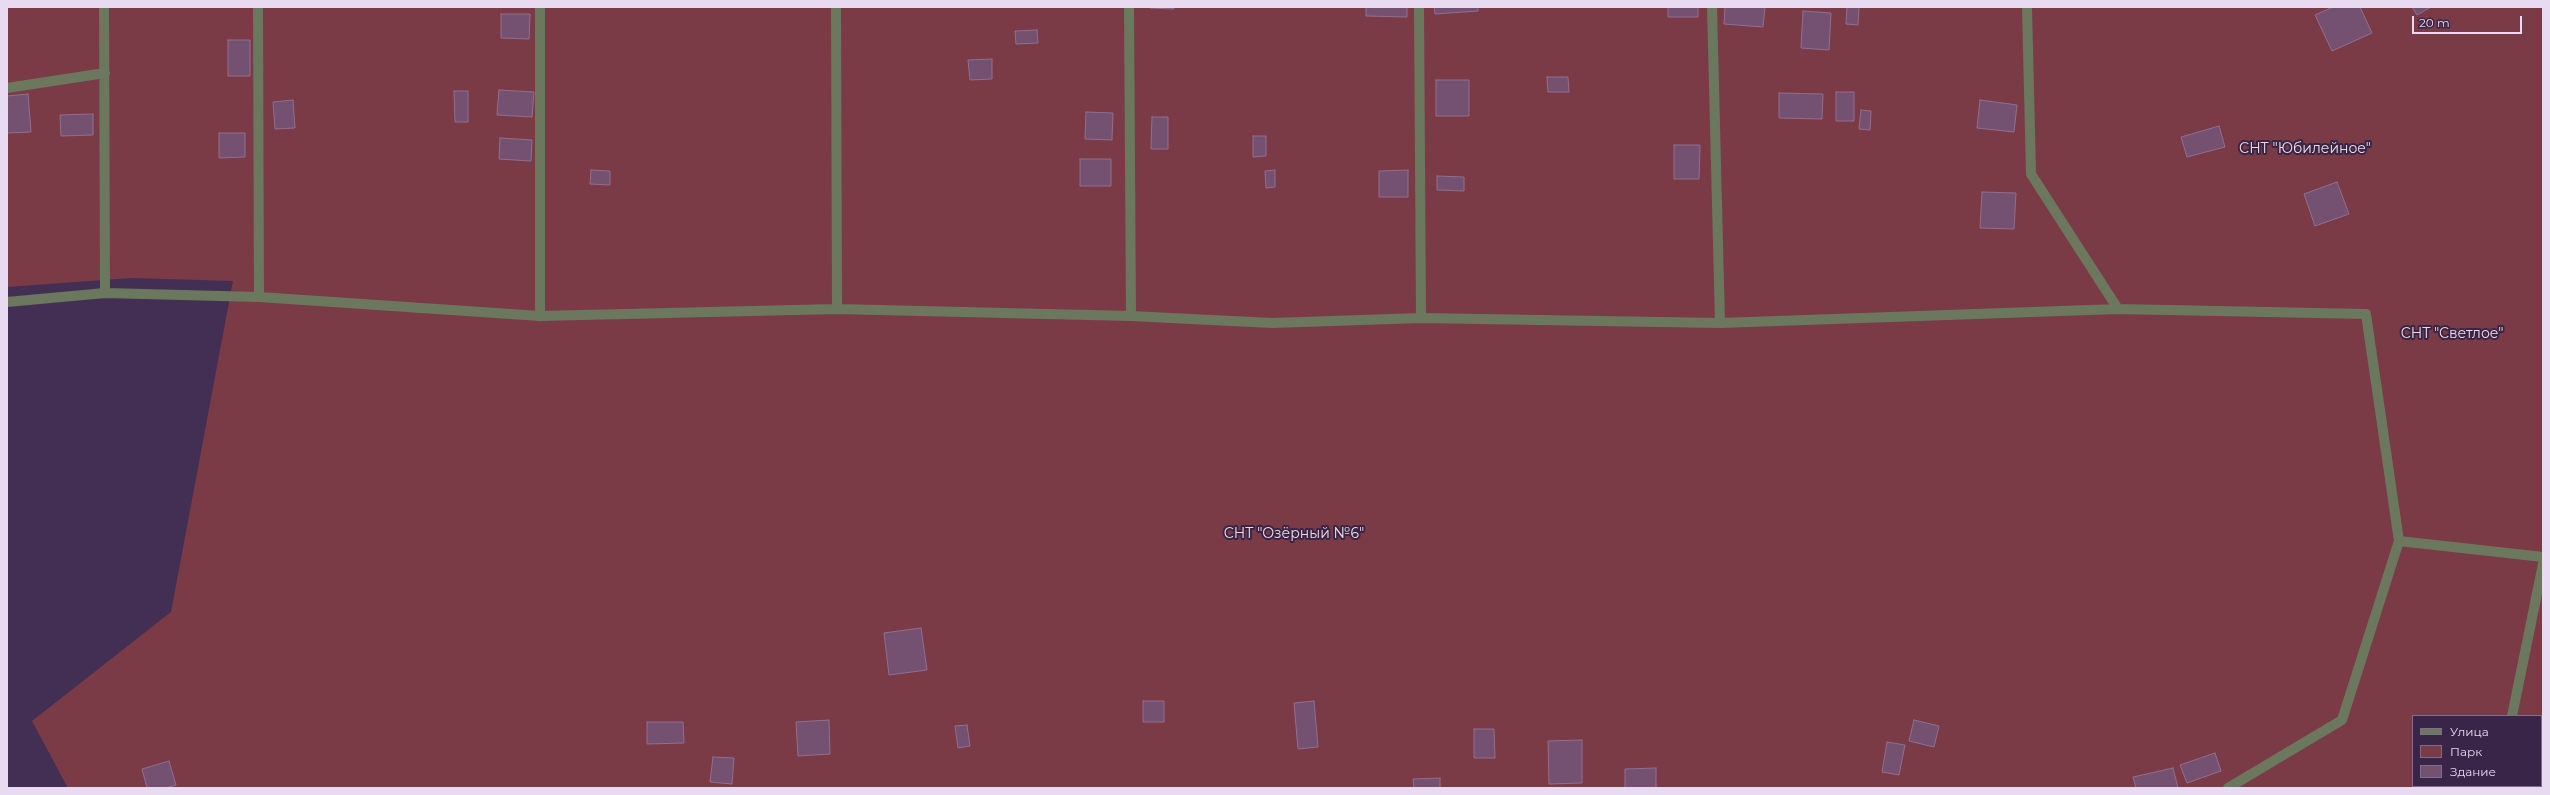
<!DOCTYPE html>
<html>
<head>
<meta charset="utf-8">
<style>
	body { margin:0 }
	#map { position:relative; width:2550px; height:795px; overflow:hidden; background:#442f54; font-family:Montserrat,sans-serif }
	canvas { display:block }
	.frame { position:absolute; inset:0; border:8px solid #e7daf1; pointer-events:none }
	.legend { position:absolute; left:2412px; top:715px; width:130px; height:72px; box-sizing:border-box; background:#392548; border:1px solid #7f6d8c; margin:0; padding:5px 7px; list-style:none; font-size:12px; color:#e7daf1 }
	.legend li { display:flex; align-items:center; gap:8px; height:20px }
	.legend b { width:20px; border:1px solid #7f6d8c }
	.scale { position:absolute; left:2412px; top:16px; width:110px; height:18px; box-sizing:border-box; border:2px solid #e7daf1; border-top:0; padding-left:5px; font-size:12px; line-height:14px; white-space:nowrap; color:#e7daf1; -webkit-text-stroke:3px #392548; paint-order:stroke }
</style>
</head>
<body>
<div id="map">
<canvas width="2550" height="795"></canvas>
<div class="frame"></div>
<ul class="legend">
<li><b style="height:5px;background:#6b785e"></b>Улица</li>
<li><b style="height:11px;background:#7a3b47"></b>Парк</li>
<li><b style="height:11px;background:#745171"></b>Здание</li>
</ul>
<div class="scale">20 m</div>
</div>
<script>
const c = document.querySelector('canvas').getContext('2d');
c.lineJoin = 'round';
function fill(path, color) { c.fillStyle = color; c.fill(path, 'evenodd'); }
const toPath = rows => new Path2D(rows.map(r => 'M' + r).join(''));
function trace(path, color, width, dash) { c.strokeStyle = color; c.lineWidth = width; c.lineCap = dash ? 'butt' : 'round'; c.setLineDash(dash || []); c.stroke(path); }
function drawText(font, color, halo, rows, align = 'center') {
  c.font = font + ' Montserrat,sans-serif'; c.lineWidth = 4; c.setLineDash([]); c.textBaseline = 'middle'; c.strokeStyle = halo; c.fillStyle = color; for (const [text, x, y, turn = 0] of rows) {
    c.save(); c.translate(x, y); c.rotate((+turn || 0) * Math.PI / 180); c.textAlign = isNaN(turn) ? turn : align; if (halo) c.strokeText(text, 0, 0); c.fillText(text, 0, 0); c.restore();
  }
}
const green = toPath([
	[7,7,2543,7,2543,788,68,788,32,721,171,612,233,281,131,278,7,287],
	[2413,716,2541,716,2541,786,2413,786]
]);
const building = toPath([
	[1150,7,1174,7,1174,9,1150,8,1150,7],
	[1366,7,1407,7,1407,17,1366,16,1366,7],
	[1434,7,1478,7,1478,11,1435,14,1434,7],
	[1668,7,1698,7,1698,17,1668,17,1668,7],
	[1725,7,1765,7,1763,27,1724,24,1725,7],
	[1847,7,1859,7,1858,25,1846,24,1847,7],
	[2333,7,2360,7,2372,33,2332,51,2315,15,2333,7],
	[2412,7,2431,7,2417,15,2412,7],
	[1803,11,1831,13,1829,50,1801,48,1803,11],
	[501,14,530,14,529,39,501,38,501,14],
	[1037,30,1038,43,1016,44,1015,31,1037,30],
	[228,40,250,40,250,76,228,76,228,40],
	[992,59,992,79,970,80,968,60,992,59],
	[1547,77,1568,77,1569,92,1548,92,1547,77],
	[1436,80,1469,80,1469,116,1436,116,1436,80],
	[499,90,534,92,532,117,497,115,499,90],
	[454,91,468,91,468,122,455,122,454,91],
	[1836,92,1854,92,1854,121,1836,121,1836,92],
	[1779,93,1823,94,1822,119,1779,118,1779,93],
	[28,94,31,132,7,133,7,96,28,94],
	[293,100,295,128,275,129,273,102,293,100],
	[1980,100,2017,105,2014,132,1977,128,1980,100],
	[1861,110,1871,111,1870,130,1859,129,1861,110],
	[1086,112,1113,113,1112,140,1085,139,1086,112],
	[93,114,93,135,61,136,60,115,93,114],
	[1152,117,1168,117,1168,149,1151,149,1152,117],
	[2219,126,2225,147,2187,157,2181,137,2219,126],
	[219,133,245,133,245,157,219,158,219,133],
	[1253,136,1266,136,1266,156,1253,157,1253,136],
	[500,138,532,140,531,161,499,159,500,138],
	[1674,145,1700,145,1699,179,1674,179,1674,145],
	[1080,159,1111,159,1111,186,1080,186,1080,159],
	[591,170,610,171,610,185,590,184,591,170],
	[1275,170,1275,187,1266,188,1265,171,1275,170],
	[1408,170,1408,197,1379,197,1379,171,1408,170],
	[1437,176,1464,177,1464,191,1437,190,1437,176],
	[2337,182,2349,214,2315,226,2304,194,2337,182],
	[1982,192,2016,193,2014,229,1980,228,1982,192],
	[921,628,927,670,889,675,884,633,921,628],
	[1143,701,1164,701,1164,722,1143,722,1143,701],
	[1314,701,1318,747,1298,749,1294,703,1314,701],
	[829,720,830,754,798,756,796,722,829,720],
	[1914,720,1939,726,1934,747,1909,741,1914,720],
	[647,722,683,722,684,743,647,744,647,722],
	[967,725,970,746,958,748,955,726,967,725],
	[1474,729,1494,729,1495,758,1474,758,1474,729],
	[1582,740,1582,783,1549,784,1548,741,1582,740],
	[1887,742,1905,745,1899,775,1882,772,1887,742],
	[2215,753,2221,771,2187,783,2180,765,2215,753],
	[713,757,734,758,732,784,710,782,713,757],
	[169,761,176,785,165,788,147,788,142,769,169,761],
	[1656,768,1656,788,1625,788,1625,769,1656,768],
	[2173,768,2178,788,2136,788,2133,777,2173,768],
	[1440,778,1440,788,1414,788,1413,779,1440,778]
]);
const minor = toPath([
	[104,7,105,293],
	[258,7,259,297],
	[836,7,837,309],
	[1129,7,1131,316],
	[1419,7,1421,318],
	[1712,7,1720,323],
	[2027,7,2031,174,2118,309],
	[7,88,105,73],
	[7,302,105,293,259,297,540,316,837,309,1131,316,1272,323,1421,318,1720,323,2118,309,2366,314,2399,541,2543,557],
	[540,316,540,7],
	[2512,716,2543,564],
	[2228,788,2342,720,2399,541],
	[2497,788,2498,786]
]);
const parkNames = [
	["СНТ \"Юбилейное\"",2305,149],
	["СНТ \"Светлое\"",2452,334],
	["СНТ \"Озёрный №6\"",1294,534]
];
fill(green, '#7a3b47');
fill(building, '#745171');
trace(building, '#936e8f', 1);
trace(minor, '#6b785e', 10);
drawText('14px', '#f1dbdd', '#392548', parkNames);
</script>
</body>
</html>
